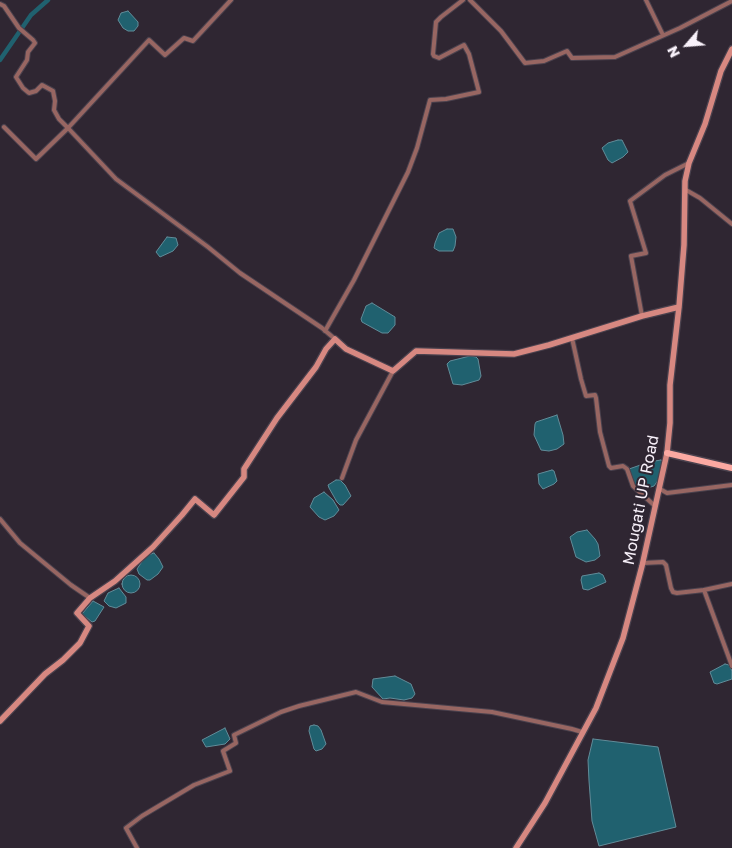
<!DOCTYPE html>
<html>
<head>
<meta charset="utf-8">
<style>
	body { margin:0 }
	#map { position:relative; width:732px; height:848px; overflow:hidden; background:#2f2632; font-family:"Golos Text",sans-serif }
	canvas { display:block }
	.north { position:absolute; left:662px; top:20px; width:50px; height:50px; -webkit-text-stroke:4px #2f2632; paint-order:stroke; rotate:243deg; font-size:14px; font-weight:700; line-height:20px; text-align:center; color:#f8f1fa }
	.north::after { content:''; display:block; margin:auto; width:18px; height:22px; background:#f8f1fa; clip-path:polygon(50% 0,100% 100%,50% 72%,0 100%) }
</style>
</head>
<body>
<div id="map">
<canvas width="732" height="848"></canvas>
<div class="north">N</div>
</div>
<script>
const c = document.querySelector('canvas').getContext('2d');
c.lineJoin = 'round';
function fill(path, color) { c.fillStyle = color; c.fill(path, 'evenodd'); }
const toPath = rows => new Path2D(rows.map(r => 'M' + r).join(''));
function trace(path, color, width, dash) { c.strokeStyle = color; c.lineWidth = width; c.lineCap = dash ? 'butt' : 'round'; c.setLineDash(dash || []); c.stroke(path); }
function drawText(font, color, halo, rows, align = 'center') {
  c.font = font + ' "Golos Text",sans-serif'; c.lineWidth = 4; c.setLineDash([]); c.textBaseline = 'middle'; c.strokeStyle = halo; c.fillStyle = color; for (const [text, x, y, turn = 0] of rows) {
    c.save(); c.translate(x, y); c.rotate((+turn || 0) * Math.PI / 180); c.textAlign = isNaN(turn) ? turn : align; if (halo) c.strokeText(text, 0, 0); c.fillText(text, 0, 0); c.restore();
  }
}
const water = toPath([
	[128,11,138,22,138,26,134,31,128,31,123,28,118,20,121,13,128,11],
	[618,140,622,140,628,152,623,157,612,163,608,160,602,148,608,143,618,140],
	[447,229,453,229,456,237,455,246,453,251,439,251,434,248,435,243,439,233,447,229],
	[167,237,176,238,178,245,173,251,160,257,156,252,167,237],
	[372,303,395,317,395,325,388,333,382,333,362,322,361,319,366,306,372,303],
	[470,356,476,357,478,359,481,376,479,380,462,385,453,384,447,364,450,361,470,356],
	[557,415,563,435,564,444,557,449,549,451,541,450,534,435,535,424,536,422,557,415],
	[661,460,663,462,659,479,654,486,641,490,634,486,629,469,649,462,661,460],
	[552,470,554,471,557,481,554,484,543,489,539,484,538,474,552,470],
	[336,480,340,480,345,485,351,496,343,505,340,505,337,502,329,488,328,485,336,480],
	[324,492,333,500,339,510,334,516,325,520,319,517,310,507,314,498,324,492],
	[587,530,595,539,598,544,600,556,595,560,586,562,576,557,570,537,577,532,587,530],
	[154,553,159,559,163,567,158,574,150,580,147,580,139,574,137,569,143,560,148,555,154,553],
	[599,573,603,575,606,582,588,590,583,589,581,580,582,576,599,573],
	'122 584a9 9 0 1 1 18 0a9 9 0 1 1-18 0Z',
	[119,588,126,597,126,603,116,608,109,606,104,601,108,593,119,588],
	[93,601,104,607,95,621,92,622,82,614,93,601],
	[725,664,729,665,732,671,732,679,717,684,714,683,710,672,725,664],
	[395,676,411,684,415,694,412,698,404,700,390,698,383,699,372,687,373,679,395,676],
	[314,725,318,726,321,730,326,744,322,749,316,751,314,749,309,731,310,726,314,725],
	[225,728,230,739,225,744,206,747,202,740,225,728],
	[593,739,658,747,676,827,599,846,592,821,589,781,588,760,593,739]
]);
const canal = toPath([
	[0,60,31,15,48,0]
]);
const street = toPath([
	[470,0,501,31,525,63,544,61,567,51,572,58,615,57,680,28,732,1],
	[646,0,663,35],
	[0,4,4,6,19,28,33,40,35,43,28,52,27,60,16,77,23,88,29,93,36,91,42,85,53,91,55,101,54,110,59,119,68,128,149,40,165,55,184,38,193,41,231,0],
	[4,127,36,159,68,128,116,179,208,247,240,273,322,328,335,339],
	[686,190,700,198,732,224],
	[642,316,631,256,646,253,630,201,665,175,689,163],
	[325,331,354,280,408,172,417,148,430,100,446,99,479,92,469,54,464,45,439,58,434,56,433,54,436,22,441,17,463,0],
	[572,338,581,379,586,396,595,395,596,398,600,432,609,466,611,468,623,466,627,469,633,486,655,506],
	[342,478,356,440,393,371],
	[660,489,667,493,732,485],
	[0,519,20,543,71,585,90,598],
	[643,563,663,562,666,565,671,588,673,592,677,593,704,590,732,584],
	[704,590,732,666],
	[137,848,126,828,142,816,194,785,230,771,223,751,236,743,234,735,281,712,299,706,356,692,382,702,492,712,572,729,582,732]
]);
const secondary = toPath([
	[0,721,45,674,63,660,80,643,89,626,77,613,90,598,115,581,153,547,182,515,195,499,214,515,244,477,244,469,277,418,316,367,326,349,335,339,346,349,393,371,416,351,514,354,549,345,642,316,679,307],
	[516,848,545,803,596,708,623,638,642,566,667,453,670,423,670,385,679,307,684,245,685,181,689,163,705,124,721,71,732,49]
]);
const primary = toPath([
	[667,453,732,468]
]);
const streetNames = [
	["Mougati UP Road",641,500,-79]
];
fill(water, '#20616f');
trace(water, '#618c99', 1);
trace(canal, '#20616f', 4.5);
trace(street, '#4b424e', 6);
trace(secondary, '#4b424e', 8);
trace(primary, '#4b424e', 9);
trace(street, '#986662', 4);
trace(secondary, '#d78881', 5.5);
trace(primary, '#fba9a2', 6);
drawText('16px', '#f8f1fa', '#2f2632', streetNames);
</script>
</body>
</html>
